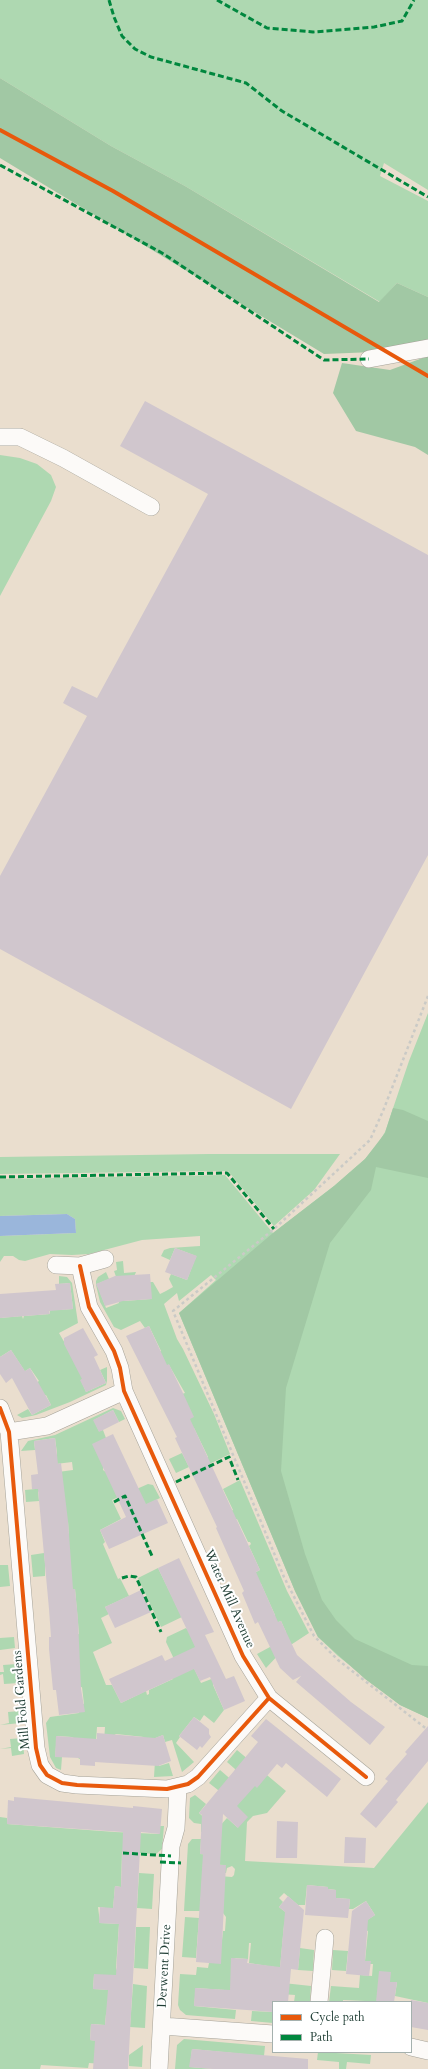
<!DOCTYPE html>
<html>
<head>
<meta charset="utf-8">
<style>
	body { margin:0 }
	#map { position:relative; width:428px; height:2069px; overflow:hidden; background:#eadece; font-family:Cardo,serif }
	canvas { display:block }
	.legend { position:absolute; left:272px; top:2001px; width:140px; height:52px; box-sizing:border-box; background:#fff; border:1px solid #a5b1ae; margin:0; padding:5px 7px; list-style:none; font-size:12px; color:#1f3d34 }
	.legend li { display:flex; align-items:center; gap:8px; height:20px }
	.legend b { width:20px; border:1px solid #a5b1ae }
</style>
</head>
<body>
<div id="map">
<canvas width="428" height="2069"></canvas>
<ul class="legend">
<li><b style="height:5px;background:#e8590c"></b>Cycle path</li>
<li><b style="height:5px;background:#00873e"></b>Path</li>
</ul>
</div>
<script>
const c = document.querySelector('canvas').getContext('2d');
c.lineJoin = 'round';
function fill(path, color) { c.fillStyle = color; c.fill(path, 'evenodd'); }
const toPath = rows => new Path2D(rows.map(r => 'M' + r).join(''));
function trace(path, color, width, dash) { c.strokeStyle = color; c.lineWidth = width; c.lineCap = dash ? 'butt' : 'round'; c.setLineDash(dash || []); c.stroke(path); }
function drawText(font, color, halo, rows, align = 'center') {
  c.font = font + ' Cardo,serif'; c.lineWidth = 4; c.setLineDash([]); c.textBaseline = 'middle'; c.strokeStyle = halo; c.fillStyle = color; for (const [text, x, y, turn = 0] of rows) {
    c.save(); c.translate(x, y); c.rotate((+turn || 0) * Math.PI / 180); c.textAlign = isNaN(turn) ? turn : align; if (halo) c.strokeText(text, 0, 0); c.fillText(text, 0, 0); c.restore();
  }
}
const green = toPath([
	[0,0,428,0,428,190,384,163,380,176,428,201,428,297,397,283,380,302,185,186,111,146,0,78],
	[0,455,20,458,37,464,51,475,56,487,51,501,0,596],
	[428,1013,428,1718,400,1705,338,1656,318,1637,295,1591,179,1313,216,1280,211,1275,179,1301,177,1293,164,1304,177,1339,183,1349,214,1414,230,1454,203,1467,200,1461,208,1457,194,1428,188,1431,182,1394,185,1393,169,1365,160,1369,153,1355,161,1351,149,1326,145,1328,140,1321,121,1330,114,1327,100,1302,96,1285,96,1281,98,1277,106,1272,109,1279,97,1284,106,1308,119,1303,117,1297,122,1294,114,1271,117,1270,116,1262,123,1261,124,1273,136,1272,124,1301,151,1299,150,1282,153,1282,160,1294,166,1291,173,1287,169,1279,171,1274,187,1280,196,1256,175,1248,170,1260,161,1256,164,1250,170,1248,200,1246,200,1236,142,1240,89,1254,72,1255,50,1254,25,1261,19,1260,13,1256,4,1256,0,1262,0,1236,76,1233,75,1219,67,1214,0,1216,0,1179,225,1175,273,1233,334,1186,365,1159,379,1142,385,1132,409,1061],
	[209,1154,340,1154,314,1190,274,1226,228,1171,0,1174,0,1157],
	[59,1276,67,1277,72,1283,78,1323,59,1333,85,1378,81,1380,86,1392,106,1383,100,1370,107,1367,107,1381,106,1385,70,1402,36,1415,22,1418,17,1415,28,1409,32,1415,51,1405,46,1395,40,1397,24,1390,39,1381,30,1368,16,1377,24,1370,11,1350,0,1357,0,1318,22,1316,23,1319,24,1316,50,1314,49,1303,57,1302,58,1310,73,1309,70,1283,59,1284],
	[113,1408,121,1411,125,1419,119,1422,113,1410,94,1420,99,1431,103,1430,106,1438,103,1470,132,1491,148,1484,153,1485,160,1498,133,1511,125,1494,112,1500,121,1519,100,1530,105,1542,103,1544,118,1579,120,1578,129,1596,105,1607,109,1614,101,1618,112,1643,93,1652,106,1685,112,1685,121,1703,146,1691,147,1695,149,1694,149,1690,173,1679,167,1666,174,1659,166,1642,167,1637,186,1628,197,1639,193,1666,201,1683,214,1678,213,1685,224,1710,214,1723,204,1715,200,1721,194,1717,179,1736,180,1737,176,1743,194,1762,182,1772,172,1740,165,1742,163,1735,143,1743,144,1737,116,1734,104,1742,105,1727,97,1727,96,1741,81,1740,80,1759,78,1758,79,1742,72,1737,57,1736,55,1757,62,1757,61,1770,56,1768,50,1757,46,1723,50,1717,79,1713,78,1705,84,1704,82,1687,78,1688,73,1635,79,1634,75,1589,70,1589,71,1564,45,1566,45,1576,33,1577,31,1555,44,1553,45,1563,63,1538,69,1537,68,1522,38,1491,39,1501,26,1502,25,1490,56,1487,58,1472,73,1470,72,1462,56,1464,57,1453,55,1438,34,1441,35,1450,21,1451,28,1441,55,1435],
	[182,1453,189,1467,176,1473,169,1459],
	[240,1480,287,1591,309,1633,283,1650,266,1668,257,1654,270,1647,286,1632,281,1621,273,1624,275,1615,261,1584,250,1575,260,1570,249,1546,251,1544,250,1542,248,1542,237,1519,230,1521,226,1513,233,1510,223,1489],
	[0,1565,8,1565,10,1586,0,1587],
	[158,1568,182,1617,161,1627,138,1578],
	[14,1637,15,1648,0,1650,0,1638],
	[17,1664,19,1683,4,1684,3,1674,0,1675,0,1672,4,1672,3,1665],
	[20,1711,21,1723,0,1725,9,1723,8,1712],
	[23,1738,24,1754,12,1756,11,1748,0,1749,11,1747,10,1739],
	[237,1750,286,1791,267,1813,253,1816,247,1822,245,1861,374,1868,428,1802,428,2003,395,1996,397,1982,391,1982,388,2002,343,2000,343,2002,329,2002,331,1986,359,1988,360,1975,372,1976,373,1964,370,1964,370,1961,365,1961,368,1931,364,1930,364,1922,375,1915,366,1901,353,1909,349,1909,350,1899,336,1898,336,1890,328,1889,328,1887,307,1885,305,1905,298,1905,284,1893,279,1898,283,1902,279,1907,289,1915,284,1925,280,1968,249,1963,251,1943,249,1943,248,1959,234,1958,274,1982,311,1986,310,2002,294,2002,295,1995,196,1988,194,2006,236,2010,235,2019,186,2015,180,2010,178,2005,180,1974,196,1975,197,1967,208,1968,209,1963,215,1963,222,1940,223,1931,225,1931,226,1917,223,1913,219,1876,232,1877,234,1875,235,1869,232,1866,227,1868,226,1873,224,1873,224,1865,203,1864,200,1911,184,1911,188,1844,192,1839,201,1839,200,1854,220,1856,217,1833,201,1832,201,1824,194,1823,189,1818,190,1798,195,1795,206,1804,199,1813,217,1829,227,1818,238,1828,218,1790,209,1783,220,1770,234,1782,235,1769,227,1762],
	[155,1761,157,1761,159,1766,169,1763,173,1776,154,1777],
	[0,1817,7,1818,7,1824,115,1832,159,1834,160,1826,164,1826,162,1849,156,1854,122,1852,121,1887,115,1886,113,1909,98,1907,100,1923,119,1924,116,1968,119,1976,94,1975,93,1989,115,1990,114,2014,106,2014,105,2025,91,2024,90,2040,106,2042,103,2064,89,2063,88,2068,41,2065,40,2069,0,2069],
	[139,1873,154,1874,152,1909,137,1908],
	[185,1917,199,1918,196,1958,182,1957],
	[136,1927,150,1927,148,1969,134,1968],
	[300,1948,314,1950,313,1971,298,1970],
	[333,1950,348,1951,346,1971,332,1970],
	[133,1984,147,1986,145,2028,130,2027],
	[252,2011,273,2012,273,2023,251,2021],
	[184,2039,265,2046,264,2056,192,2049,190,2067,213,2069,175,2069,177,2045],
	[143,2045,142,2067,129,2066,129,2055],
	[318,2052,371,2055,370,2064,347,2062,346,2069,339,2069,339,2062,317,2060]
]);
const forest = toPath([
	[0,78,111,146,185,186,379,302,397,283,428,297,428,343,374,352,324,354,0,158],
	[428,356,428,455,415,447,356,431,333,393,342,363,390,370],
	[393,1108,403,1110,428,1121,428,1178,376,1167,371,1190,330,1243,286,1388,281,1471,305,1554,322,1600,336,1620,355,1639,412,1665,428,1666,428,1718,400,1705,365,1679,318,1637,295,1591,179,1313,273,1233,334,1186,365,1159,385,1133]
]);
const water = toPath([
	[67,1214,75,1219,76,1233,0,1236,0,1216]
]);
const building = toPath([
	[145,401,428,555,428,855,291,1109,0,949,0,876,87,716,63,703,72,686,97,698,208,494,120,446],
	[175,1248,197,1256,187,1280,165,1272],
	[150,1274,152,1299,123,1301,105,1306,96,1284,115,1276],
	[70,1283,73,1309,49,1311,50,1314,0,1318,0,1294,56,1290,55,1284],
	[149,1326,167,1365,169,1364,182,1391,194,1417,190,1419,260,1570,256,1572,278,1622,281,1621,297,1655,351,1702,385,1727,370,1745,296,1682,301,1676,293,1680,280,1668,258,1622,255,1624,242,1593,244,1591,216,1528,217,1527,175,1438,177,1437,126,1336],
	[83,1328,98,1355,94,1357,106,1383,86,1392,80,1380,82,1379,64,1344,64,1338],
	[11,1350,25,1371,30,1368,51,1405,32,1415,12,1378,6,1383,0,1374,0,1357],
	[113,1410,119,1422,99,1432,93,1420],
	[113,1434,146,1504,157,1499,168,1523,109,1549,100,1530,126,1517,92,1444],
	[55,1438,58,1464,61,1463,68,1521,73,1589,75,1589,78,1619,81,1689,85,1712,59,1715,56,1690,53,1690,49,1649,49,1637,51,1637,49,1609,38,1489,32,1489,31,1475,38,1474,34,1441],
	[179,1558,214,1632,205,1635,226,1679,234,1676,245,1701,224,1710,210,1677,200,1681,194,1669,121,1703,109,1679,162,1655,165,1661,195,1647,158,1568],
	[141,1590,151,1612,115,1628,105,1607],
	[194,1717,209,1729,209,1734,211,1737,202,1748,200,1746,197,1750,179,1736],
	[266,1719,341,1779,327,1797,286,1763,282,1768,277,1764,257,1788,255,1786,237,1806,248,1817,238,1828,223,1814,220,1865,226,1865,221,1964,196,1962,203,1854,200,1854,202,1815,199,1813,258,1742,251,1736],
	[428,1726,428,1761,396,1800,398,1802,376,1828,360,1814,388,1781,385,1779,407,1754,405,1752],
	[97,1733,155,1738,163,1735,171,1761,158,1766,95,1762,95,1766,80,1765,80,1758,55,1757,56,1736,97,1739],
	[14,1797,133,1808,133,1806,162,1809,160,1834,141,1832,128,2069,93,2069,95,2041,90,2040,91,2024,105,2025,108,1990,93,1989,94,1974,116,1975,119,1924,99,1923,100,1907,113,1908,115,1886,121,1887,123,1832,7,1824,8,1800,14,1801],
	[277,1821,298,1822,297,1858,276,1858],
	[345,1837,366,1838,365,1863,344,1863],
	[307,1885,328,1887,328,1889,336,1890,336,1898,350,1899,348,1918,305,1915],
	[288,1896,304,1910,298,1970,291,1969,288,2002,273,2002,273,2012,194,2006,195,1988,230,1990,231,1958,248,1959,247,1963,280,1967,285,1912,279,1907],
	[366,1901,375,1915,368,1920,365,1961,371,1961,369,1976,346,1974,352,1911],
	[379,1971,391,1972,390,1982,397,1982,394,2002,376,2002],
	[411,2000,428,2003,428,2030,411,2027],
	[192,2049,308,2059,308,2069,213,2069,189,2067]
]);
const path = toPath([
	[428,996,383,1111,370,1140,274,1229,173,1311,284,1577,314,1636,338,1660,428,1730]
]);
const minor = toPath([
	[369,359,428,348],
	[0,437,20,437,63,458,151,507],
	[56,1265,80,1266,105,1259],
	[80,1266,89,1307,114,1351,120,1368,124,1391,243,1656,269,1698,366,1777],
	[0,1408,9,1432,36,1748,40,1765,47,1775,62,1783,77,1785,167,1789,188,1784,198,1777,269,1698],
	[9,1432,47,1426,124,1391],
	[319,2002,325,1938],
	[162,2026,273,2034],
	[411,2047,428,2051],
	[159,2069,171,1846,176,1828,178,1787]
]);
const quiet = toPath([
	[109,0,114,17,122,36,135,49,151,57,246,83,282,111,428,197],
	[217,0,267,28,313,32,374,27,402,21,414,0],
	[0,165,162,253,324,360,369,359],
	[0,1177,227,1173,274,1229],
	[176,1482,229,1457,238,1480],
	[114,1502,125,1496,152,1556],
	[122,1578,129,1576,136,1577,161,1632],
	[123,1853,171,1856],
	[160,1862,181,1863]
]);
const cycleway = toPath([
	[0,130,113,191,428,376],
	[80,1266,89,1307,114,1351,120,1368,124,1391,243,1656,269,1698,366,1777],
	[0,1408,9,1432,36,1748,40,1765,47,1775,62,1783,77,1785,167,1789,188,1784,198,1777,269,1698]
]);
const streetNames = [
	["Water Mill Avenue",229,1599,66],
	["Mill Fold Gardens",22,1700,-95],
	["Derwent Drive",165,1966,-87]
];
fill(green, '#aed8b1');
fill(forest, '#a1c8a4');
fill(water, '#9ab6db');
fill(building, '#d0c6cd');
trace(minor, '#a5a298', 18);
trace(path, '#cacac6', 2.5, [3, 3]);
trace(minor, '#fcfaf8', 17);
trace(quiet, '#00873e', 3, [6, 3]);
trace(cycleway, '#e8590c', 4);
drawText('13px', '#1f3d34', '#fff', streetNames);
</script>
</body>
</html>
